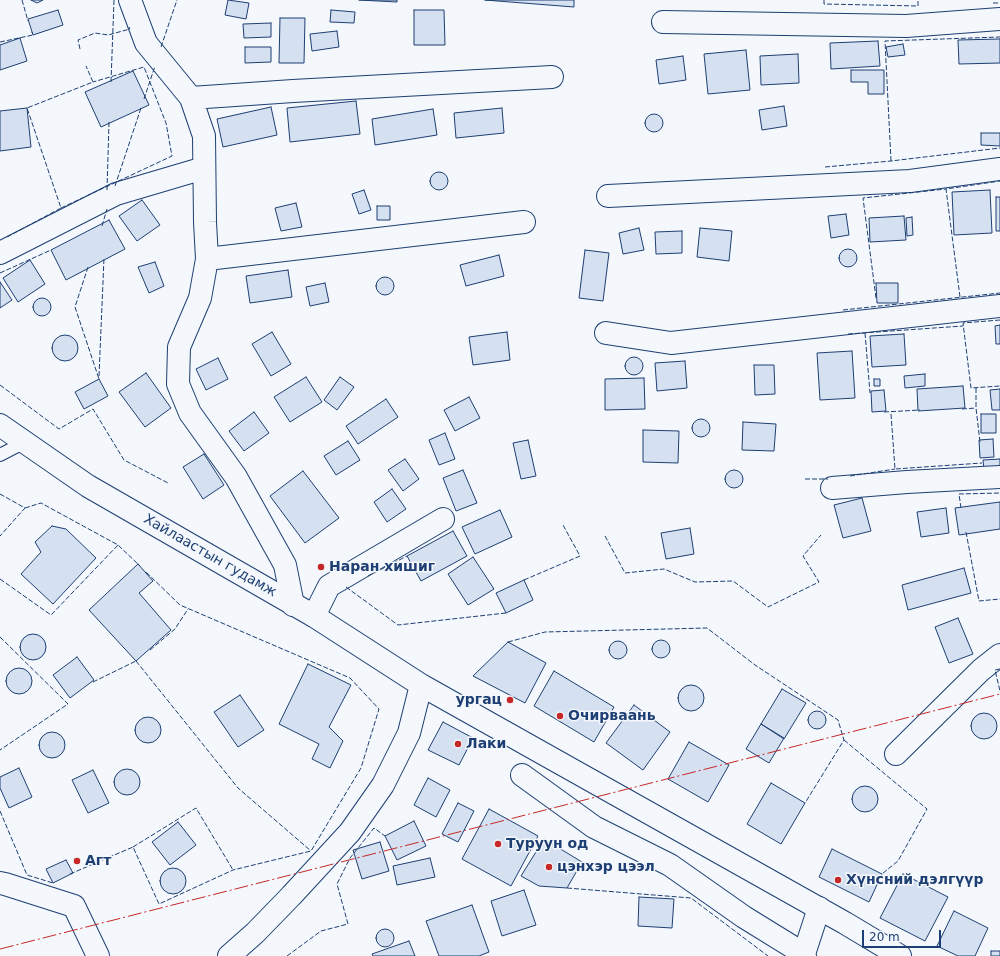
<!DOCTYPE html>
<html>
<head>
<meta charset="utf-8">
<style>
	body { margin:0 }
	#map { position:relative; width:1000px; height:956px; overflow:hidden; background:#f4f7fb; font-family:"DejaVu Sans",sans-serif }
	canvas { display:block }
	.scale { position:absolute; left:862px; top:930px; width:79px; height:18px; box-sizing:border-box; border:2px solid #1d3f73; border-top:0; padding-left:5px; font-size:12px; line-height:14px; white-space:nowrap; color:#1d3f73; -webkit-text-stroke:3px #f4f7fb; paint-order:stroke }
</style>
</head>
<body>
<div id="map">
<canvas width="1000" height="956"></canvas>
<div class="scale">20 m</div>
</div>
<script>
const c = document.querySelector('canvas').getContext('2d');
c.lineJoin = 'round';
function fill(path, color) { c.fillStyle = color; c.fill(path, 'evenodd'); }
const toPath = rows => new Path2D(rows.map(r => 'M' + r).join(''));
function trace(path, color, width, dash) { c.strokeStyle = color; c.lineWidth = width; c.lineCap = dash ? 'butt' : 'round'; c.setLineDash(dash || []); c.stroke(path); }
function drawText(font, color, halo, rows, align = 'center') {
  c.font = font + ' "DejaVu Sans",sans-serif'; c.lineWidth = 3; c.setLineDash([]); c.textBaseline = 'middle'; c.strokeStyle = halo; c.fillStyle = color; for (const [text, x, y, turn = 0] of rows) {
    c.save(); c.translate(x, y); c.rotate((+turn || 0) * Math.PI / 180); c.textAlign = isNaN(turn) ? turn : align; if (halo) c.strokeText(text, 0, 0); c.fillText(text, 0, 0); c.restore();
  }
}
const building = toPath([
	[31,0,43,0,37,3,31,0],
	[228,0,249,3,246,19,225,15,228,0],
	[359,0,397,0,397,2,359,0],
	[485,0,574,0,574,7,485,0],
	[58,10,63,25,33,35,28,19,58,10],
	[331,10,355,12,354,23,330,22,331,10],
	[414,10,444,10,445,45,414,45,414,10],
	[280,18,305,18,304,63,279,63,280,18],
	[271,23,271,37,244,38,243,24,271,23],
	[337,31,339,47,312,51,310,34,337,31],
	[20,38,27,61,0,70,0,45,20,38],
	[1000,39,1000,63,959,64,958,40,1000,39],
	[878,41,880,66,831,69,830,43,878,41],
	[903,44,905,55,888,57,886,47,903,44],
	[245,47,271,47,271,62,245,63,245,47],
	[746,50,750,90,708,94,704,54,746,50],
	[798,54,799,83,761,85,760,56,798,54],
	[683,56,686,80,659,84,656,60,683,56],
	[851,70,884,70,884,94,868,94,868,82,851,82,851,70],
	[133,71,149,105,101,127,85,92,133,71],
	[356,101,360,134,290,142,287,108,356,101],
	[784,106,787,126,762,130,759,110,784,106],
	[271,107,277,135,223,147,217,119,271,107],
	[27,108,31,147,0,151,0,111,27,108],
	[502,108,504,133,456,138,454,113,502,108],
	[433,109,437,135,375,145,372,119,433,109],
	'645 123a9 9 0 1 1 18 0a9 9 0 1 1-18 0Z',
	[981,133,1000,133,1000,146,981,145,981,133],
	'430 181a9 9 0 1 1 18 0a9 9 0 1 1-18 0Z',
	[364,190,371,210,359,214,352,194,364,190],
	[990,190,992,233,954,235,952,192,990,190],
	[996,197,1000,197,1000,231,996,231,996,197],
	[142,200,160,225,137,241,119,216,142,200],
	[296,203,302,227,281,231,275,208,296,203],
	[377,206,390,206,390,220,377,220,377,206],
	[846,214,849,235,831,238,828,216,846,214],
	[904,216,906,240,870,242,869,218,904,216],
	[912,217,913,235,907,236,906,218,912,217],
	[109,220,125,249,66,280,51,250,109,220],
	[639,228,644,250,623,254,619,233,639,228],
	[700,228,732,231,729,261,697,257,700,228],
	[682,231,682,253,656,254,655,232,682,231],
	'839 258a9 9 0 1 1 18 0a9 9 0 1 1-18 0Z',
	[585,250,609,253,603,301,579,298,585,250],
	[499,255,504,276,466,286,460,265,499,255],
	[30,260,45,284,18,302,3,278,30,260],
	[155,262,164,286,149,293,138,267,155,262],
	[288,270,292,297,250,303,246,276,288,270],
	'376 286a9 9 0 1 1 18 0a9 9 0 1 1-18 0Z',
	[0,282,12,300,0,308,0,282],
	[325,283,329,302,310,306,306,287,325,283],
	[876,283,898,283,898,303,877,303,876,283],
	'33 307a9 9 0 1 1 18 0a9 9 0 1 1-18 0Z',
	[1000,325,1000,344,996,344,995,326,1000,325],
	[272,332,291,364,271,376,252,344,272,332],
	[507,332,510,360,473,365,469,337,507,332],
	[904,334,906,365,872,367,870,336,904,334],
	'52 348a13 13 0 1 1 26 0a13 13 0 1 1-26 0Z',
	[852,351,855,398,820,400,817,353,852,351],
	'625 366a9 9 0 1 1 18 0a9 9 0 1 1-18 0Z',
	[218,358,228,379,206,390,196,369,218,358],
	[685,361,687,388,657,391,655,363,685,361],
	[754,365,774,365,775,394,755,395,754,365],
	[146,373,171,408,145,427,119,392,146,373],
	[925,374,925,386,905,388,904,376,925,374],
	[306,377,322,402,290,422,274,397,306,377],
	[340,377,354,387,337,410,324,400,340,377],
	[644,378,645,409,605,410,605,379,644,378],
	[99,379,108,396,84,409,75,392,99,379],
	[874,379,880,379,880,386,874,386,874,379],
	[963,386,965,408,918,411,917,389,963,386],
	[1000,389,1000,410,992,410,990,390,1000,389],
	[884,390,886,411,872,412,871,391,884,390],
	[469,397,480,418,455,431,444,410,469,397],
	[386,399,398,417,358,444,346,426,386,399],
	[254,412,269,433,244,451,229,431,254,412],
	[981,414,996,414,996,433,981,433,981,414],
	'692 428a9 9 0 1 1 18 0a9 9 0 1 1-18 0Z',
	[743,422,776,424,774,451,742,450,743,422],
	[643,430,679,431,678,463,643,462,643,430],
	[445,433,455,459,439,465,429,440,445,433],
	[993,439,994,457,980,458,979,440,993,439],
	[528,440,536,476,521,479,513,443,528,440],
	[348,441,360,460,336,475,324,456,348,441],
	[204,454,224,485,203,499,183,467,204,454],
	[405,459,419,479,403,491,388,470,405,459],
	[1000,459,1000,467,984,469,983,460,1000,459],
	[463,470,477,503,456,511,443,478,463,470],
	'725 479a9 9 0 1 1 18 0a9 9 0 1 1-18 0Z',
	[303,471,339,518,305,543,270,496,303,471],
	[392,489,406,509,387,522,374,502,392,489],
	[862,498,871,531,843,538,834,505,862,498],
	[1000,502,1000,529,959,535,955,508,1000,502],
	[946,508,949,533,921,537,917,512,946,508],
	[500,510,512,537,475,554,462,527,500,510],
	[52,526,66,529,96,558,53,604,21,574,41,552,35,542,52,526],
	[690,528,694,554,666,559,661,533,690,528],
	[453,531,467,556,421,581,407,556,453,531],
	[473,557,494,589,468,605,448,574,473,557],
	[138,564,153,581,139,593,171,630,136,661,89,610,138,564],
	[964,568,971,593,908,610,902,585,964,568],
	[524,580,533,600,506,613,496,593,524,580],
	[958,618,973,654,949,663,935,627,958,618],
	'20 647a13 13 0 1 1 26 0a13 13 0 1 1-26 0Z',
	'652 649a9 9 0 1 1 18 0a9 9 0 1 1-18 0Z',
	'609 650a9 9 0 1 1 18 0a9 9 0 1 1-18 0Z',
	[508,642,546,663,525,703,473,676,508,642],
	[77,657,94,680,70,698,53,675,77,657],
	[308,664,351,685,329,727,343,741,330,768,312,759,319,744,279,724,308,664],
	'6 681a13 13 0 1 1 26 0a13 13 0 1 1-26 0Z',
	[554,671,614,707,594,742,534,706,554,671],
	'678 698a13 13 0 1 1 26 0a13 13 0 1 1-26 0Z',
	[782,689,806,703,784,739,761,724,782,689],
	[240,695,264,730,238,747,214,712,240,695],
	[634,705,670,732,643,770,606,743,634,705],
	'808 720a9 9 0 1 1 18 0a9 9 0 1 1-18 0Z',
	'971 726a13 13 0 1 1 26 0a13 13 0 1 1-26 0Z',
	'135 730a13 13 0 1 1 26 0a13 13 0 1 1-26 0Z',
	[443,722,473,738,459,765,428,750,443,722],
	[761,724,784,738,769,763,746,749,761,724],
	'39 745a13 13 0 1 1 26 0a13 13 0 1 1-26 0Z',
	[689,742,729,765,708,802,668,779,689,742],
	[19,768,32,797,9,808,0,788,0,777,19,768],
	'114 782a13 13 0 1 1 26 0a13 13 0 1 1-26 0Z',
	[93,770,109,803,88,813,72,780,93,770],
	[428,778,450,790,436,817,414,805,428,778],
	[771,783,805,803,781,844,747,824,771,783],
	'852 799a13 13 0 1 1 26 0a13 13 0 1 1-26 0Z',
	[458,803,474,811,458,842,442,834,458,803],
	[489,809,538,836,511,886,462,859,489,809],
	[414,821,426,846,397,860,385,836,414,821],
	[178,822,196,845,170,865,152,842,178,822],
	[544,839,582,862,567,888,539,886,521,876,544,839],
	[380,842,389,871,362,879,353,850,380,842],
	[832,849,882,874,869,902,819,877,832,849],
	[430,858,435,877,397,885,393,866,430,858],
	[66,860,73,873,53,883,46,869,66,860],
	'160 881a13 13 0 1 1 26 0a13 13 0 1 1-26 0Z',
	[903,874,948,897,925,941,880,918,903,874],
	[524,890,536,925,502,936,491,901,524,890],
	[639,897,674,899,672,928,638,926,639,897],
	[472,905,489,952,479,956,439,956,426,921,472,905],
	[954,911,988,928,975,956,958,956,937,946,954,911],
	'376 938a9 9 0 1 1 18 0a9 9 0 1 1-18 0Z',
	[409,941,415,956,373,956,372,954,409,941],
	[991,951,1000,951,1000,956,991,956,991,951]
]);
const lane = toPath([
	[0,455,25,442]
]);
const street = toPath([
	[130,0,146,43,191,98,204,136,205,222,207,259,200,298,179,347,178,384,190,413,236,477,285,565,293,605],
	[663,22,906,26,1000,19],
	[191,98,293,91,552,77],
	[608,196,910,181,1000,169],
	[0,253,116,194,204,168],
	[207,259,524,222],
	[606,333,671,343,1000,306],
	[832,488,907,482,1000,477],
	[314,616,329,586,443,519],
	[896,754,981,670,1000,655],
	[522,775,594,827,670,865,744,917,804,954],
	[0,883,5,884,74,906,98,956],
	[805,956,804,954,819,908]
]);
const secondary = toPath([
	[0,425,88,486,314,616,421,685,845,923,900,956],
	[229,956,255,933,291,896,350,832,383,785,409,733,421,685]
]);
const fence = toPath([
	[22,0,28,21],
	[824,0,824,4,918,6,918,0],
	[993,3,1000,3],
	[0,42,33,35,32,32],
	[161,47,177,0],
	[80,49,78,40,95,33,108,35,130,29,129,27],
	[111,82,114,0],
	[144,99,155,66],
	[891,161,885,41,1000,37],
	[825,167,891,161,1000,148],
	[115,186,141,108],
	[107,190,109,122],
	[61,208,172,156,166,123,144,67,93,82],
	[102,226,107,209],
	[7,237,61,208,27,108,93,82,86,66],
	[88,267,75,307,99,379],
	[0,273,51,250],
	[960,297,946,189,1000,181],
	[876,298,863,198,946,189],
	[843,310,1000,293],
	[1000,320,963,323,971,388,1000,386],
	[865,333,870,393],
	[848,334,963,326],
	[99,376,104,258],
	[0,385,59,429,93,409,124,460,168,483],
	[976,388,976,408,980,442],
	[962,409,976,408],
	[884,412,920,410],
	[891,414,895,469,982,463],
	[850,476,895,469],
	[805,479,828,479],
	[0,494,25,508,0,536],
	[25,508,41,503,118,545,140,566],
	[961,508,959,494,1000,493],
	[966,532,979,601,1000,599],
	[605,536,625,573,664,569,695,582,733,581,768,607,819,582,803,556,821,535],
	[368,576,407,556],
	[0,579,51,615,118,545],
	[524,580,580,556,563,525],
	[346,587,398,625,506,613],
	[0,637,68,704,0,750],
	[508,642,545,632,707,628,755,665,838,720,844,740,805,803],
	[150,650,175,629,188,609],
	[136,661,238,788,311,851],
	[1000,669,995,670,1000,691],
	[93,682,136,661],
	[844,740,927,809,898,861,882,874],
	[0,811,27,875,53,883,54,882],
	[133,847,196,808,233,870],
	[70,874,133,847,159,904,233,870,311,851,361,768,379,709,350,678,180,605,146,572],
	[567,888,691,898,768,956],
	[287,956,321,931,348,924,337,884,350,858,374,828,385,836]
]);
const power = toPath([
	[0,949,1000,694]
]);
const markers = [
	[321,567,4,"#c62828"],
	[510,700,4,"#c62828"],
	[560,716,4,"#c62828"],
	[458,744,4,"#c62828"],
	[498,844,4,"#c62828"],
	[77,861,4,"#c62828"],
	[549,867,4,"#c62828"],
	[838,880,4,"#c62828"]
];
const streetNames = [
	["Хайлаастын гудамж",210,556,30]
];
const poiNames = [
	["Наран хишиг",329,567],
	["ургац",502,700,"right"],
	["Очирваань",568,716],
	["Лаки",466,744],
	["Туруун од",506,844],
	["Агт",85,861],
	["цэнхэр цээл",557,867],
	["Хүнсний дэлгүүр",846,880]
];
fill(building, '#d5e0f0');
trace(building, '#1d3f73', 1);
trace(lane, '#1d3f73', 14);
trace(street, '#1d3f73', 24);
trace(secondary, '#1d3f73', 24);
trace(lane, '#f4f7fb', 12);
trace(street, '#f4f7fb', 22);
trace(secondary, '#f4f7fb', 22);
trace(fence, '#1d3f73', 1, [5, 2]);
trace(power, '#c62828', 1, [14, 3, 2, 3]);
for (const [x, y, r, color] of markers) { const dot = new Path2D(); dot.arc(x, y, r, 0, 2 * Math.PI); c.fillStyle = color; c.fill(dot); trace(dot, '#f4f7fb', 1.5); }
drawText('14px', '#1d3f73', '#f4f7fb', streetNames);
drawText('bold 14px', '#1d3f73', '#f4f7fb', poiNames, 'left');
</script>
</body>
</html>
